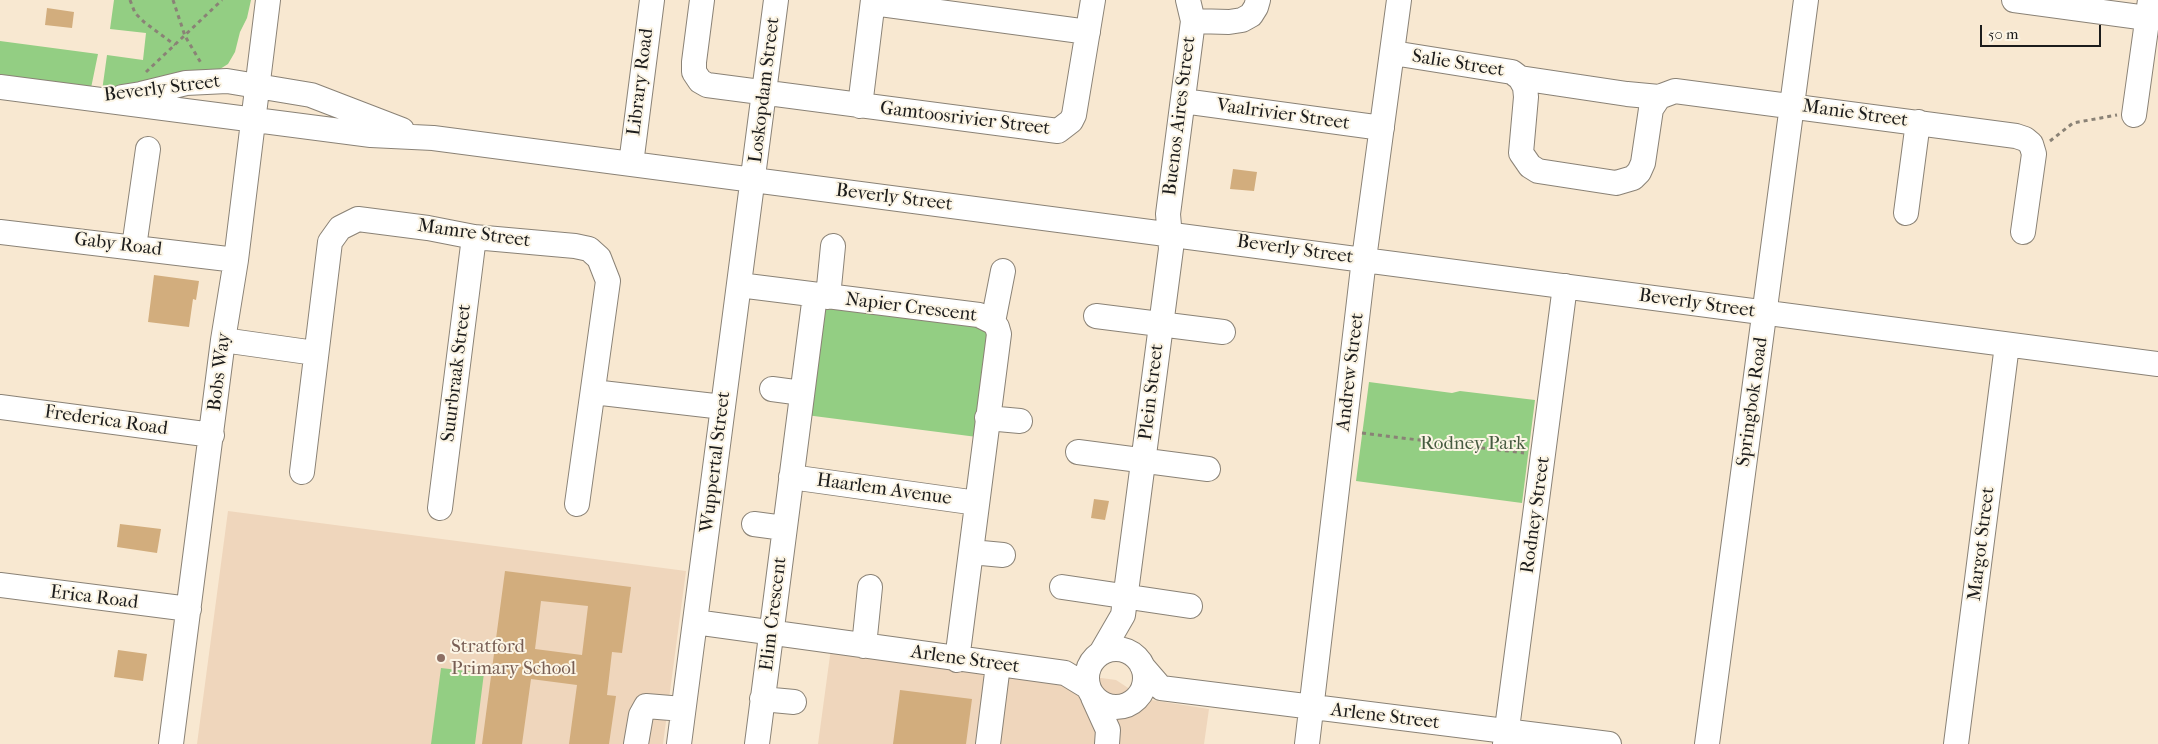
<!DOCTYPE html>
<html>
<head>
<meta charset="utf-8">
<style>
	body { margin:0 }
	#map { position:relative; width:2158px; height:744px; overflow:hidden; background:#f8e8d1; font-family:"IM FELL French Canon",serif }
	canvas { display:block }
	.scale { position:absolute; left:1980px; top:25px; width:121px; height:22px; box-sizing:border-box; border:2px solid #1c1c1c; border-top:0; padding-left:6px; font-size:15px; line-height:18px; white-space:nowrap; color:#1c1c1c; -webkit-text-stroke:4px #fcf5e5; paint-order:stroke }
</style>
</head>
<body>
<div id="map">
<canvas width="2158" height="744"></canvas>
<div class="scale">50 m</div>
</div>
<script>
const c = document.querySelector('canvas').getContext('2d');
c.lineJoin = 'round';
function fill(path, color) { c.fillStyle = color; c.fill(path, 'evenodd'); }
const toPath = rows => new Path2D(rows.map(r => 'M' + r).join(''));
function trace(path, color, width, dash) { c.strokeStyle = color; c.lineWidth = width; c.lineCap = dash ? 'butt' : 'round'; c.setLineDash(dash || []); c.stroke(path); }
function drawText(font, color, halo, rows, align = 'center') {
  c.font = font + ' "IM FELL French Canon",serif'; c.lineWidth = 4; c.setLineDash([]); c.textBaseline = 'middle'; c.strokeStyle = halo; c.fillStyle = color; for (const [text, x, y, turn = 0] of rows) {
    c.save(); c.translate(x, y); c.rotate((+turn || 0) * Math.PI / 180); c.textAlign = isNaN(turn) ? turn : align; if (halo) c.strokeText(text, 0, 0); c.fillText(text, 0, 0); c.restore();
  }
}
const built = toPath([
	[228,511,686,571,663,744,197,744],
	[832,641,1116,680,1145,699,1209,709,1204,744,818,744]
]);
const green = toPath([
	[114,0,251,0,247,18,240,32,235,52,228,64,220,69,211,73,143,86,102,91,107,55,143,60,146,33,110,29],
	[0,41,98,54,91,88,0,76],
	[824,306,982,323,989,329,977,437,806,415],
	[1369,382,1452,393,1460,391,1535,400,1522,503,1356,481],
	[441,668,484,673,475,744,431,744]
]);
const building = toPath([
	[47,8,74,12,72,28,45,25],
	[1233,169,1257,172,1254,191,1230,189],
	[154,275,199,281,196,300,193,299,189,327,148,322],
	[1094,499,1109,501,1105,520,1091,518],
	[120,524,161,529,157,553,117,547],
	[505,571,631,587,622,653,612,652,607,695,616,696,609,744,569,744,577,685,531,679,522,744,482,744],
	[541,601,588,606,582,655,535,649],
	[118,650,147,654,143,681,114,677],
	[900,690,972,699,966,744,893,744]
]);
const path = toPath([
	[130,0,135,13,144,22,175,45],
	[173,0,185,36,201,63],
	[146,72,222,0],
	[2050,141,2073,123,2117,115],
	[1362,433,1524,453]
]);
const minor = toPath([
	[702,0,694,62,694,72,700,81,707,85,1058,131,1071,121,1074,115,1093,0],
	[2014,0,2147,18],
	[873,3,1088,32],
	[1193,21,1229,22,1242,20,1251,15,1256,7,1258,0],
	[1393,53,1512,72,1520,78,1525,87,1526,97,1521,153,1530,166,1538,171,1616,183,1633,178,1639,172,1643,163,1651,109,1659,97,1675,91,2016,136,2025,139,2031,144,2034,154,2023,232],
	[1520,78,1627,94,1659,97],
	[0,87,371,135,433,138,2158,364],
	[122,97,141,94,186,83,227,81,311,95,402,130],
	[1183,101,1382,128],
	[860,106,873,0],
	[2134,115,2150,0],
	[631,164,652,0],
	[1906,213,1918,122],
	[0,232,236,260],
	[134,247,148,149],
	[739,285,979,315,993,322,997,327,999,334,957,660],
	[828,297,833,246],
	[1096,316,1223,332],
	[993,322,1003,271],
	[223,340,315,353],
	[772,389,802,393],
	[593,392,723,407],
	[0,407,212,435],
	[987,418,1020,421],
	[1078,452,1208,469],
	[302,472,330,242,340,228,358,219,428,228,474,237,575,246,589,249,599,258,608,281,577,504],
	[791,477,977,503],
	[440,508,474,237],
	[754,524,784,528],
	[971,552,1003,555],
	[0,585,189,609],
	[1062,587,1190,606],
	[695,622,1065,673,1088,687],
	[864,646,870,587],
	'1087 678a29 29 0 1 1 58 0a29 29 0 1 1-58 0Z',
	[1101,653,1123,615,1171,249,1168,214,1193,21,1188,0],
	[1142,666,1161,688,1609,744],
	[1093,697,1108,730,1107,744],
	[762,699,794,702],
	[171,744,223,340,236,260,268,0],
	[636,744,641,715,646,706,683,709],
	[679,744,776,0],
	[757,744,815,295],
	[988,744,998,665],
	[1307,744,1364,259,1399,0],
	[1505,744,1565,286],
	[1707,744,1806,0],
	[1956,744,2007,345]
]);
const markers = [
	[441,658,5,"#8d6e63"]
];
const streetNames = [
	["Salie Street",1458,64,9],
	["Library Road",641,82,-83],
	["Beverly Street",162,89,-7],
	["Loskopdam Street",765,90,-83],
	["Manie Street",1855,114,8],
	["Vaalrivier Street",1283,115,8],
	["Buenos Aires Street",1180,116,-83],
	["Gamtoosrivier Street",965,119,7],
	["Beverly Street",894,198,7],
	["Mamre Street",474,234,8],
	["Gaby Road",118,245,7],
	["Beverly Street",1295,250,8],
	["Beverly Street",1697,304,8],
	["Napier Crescent",911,308,7],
	["Bobs Way",220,372,-83],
	["Andrew Street",1351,372,-83],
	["Suurbraak Street",457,373,-83],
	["Plein Street",1152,392,-83],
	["Springbok Road",1753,402,-82],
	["Frederica Road",106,421,8],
	["Wuppertal Street",716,462,-83],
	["Haarlem Avenue",884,490,8],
	["Rodney Street",1536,515,-82],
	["Margot Street",1982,544,-83],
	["Erica Road",94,598,7],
	["Elim Crescent",774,614,-83],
	["Arlene Street",965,660,8],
	["Arlene Street",1385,717,7]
];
const parkNames = [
	["Rodney Park",1473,444]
];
const educationNames = [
	["Stratford",451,647],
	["Primary School",451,669]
];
fill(built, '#efd6bc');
fill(green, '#93ce83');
fill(building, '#d2ad7d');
trace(minor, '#8a8276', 26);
trace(path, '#8a8276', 3, [4, 4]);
trace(minor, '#fff', 24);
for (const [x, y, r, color] of markers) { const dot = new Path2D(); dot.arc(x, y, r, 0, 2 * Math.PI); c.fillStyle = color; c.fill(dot); trace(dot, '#fcf5e5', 2); }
drawText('19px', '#1c1c1c', '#fcf5e5', streetNames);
drawText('19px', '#465a40', '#fcf5e5', parkNames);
drawText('19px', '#785e54', '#fcf5e5', educationNames, 'left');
</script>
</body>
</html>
